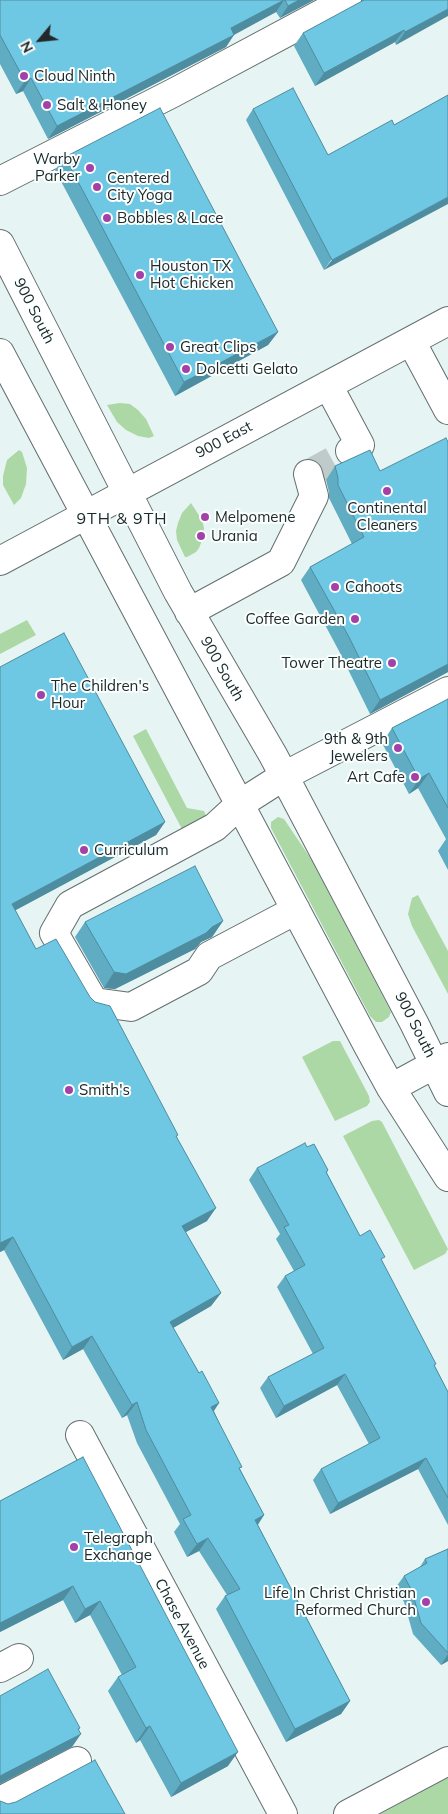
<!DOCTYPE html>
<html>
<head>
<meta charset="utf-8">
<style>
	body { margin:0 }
	#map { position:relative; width:448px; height:1814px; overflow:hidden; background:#e6f4f3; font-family:Mulish,sans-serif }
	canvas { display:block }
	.north { position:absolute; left:15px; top:15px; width:50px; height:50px; -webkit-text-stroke:4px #faffff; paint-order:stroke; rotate:242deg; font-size:14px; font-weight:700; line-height:20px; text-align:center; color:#232828 }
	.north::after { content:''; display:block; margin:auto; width:18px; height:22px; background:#232828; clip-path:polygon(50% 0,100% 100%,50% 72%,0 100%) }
</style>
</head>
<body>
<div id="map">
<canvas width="448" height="1814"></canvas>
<div class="north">N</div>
</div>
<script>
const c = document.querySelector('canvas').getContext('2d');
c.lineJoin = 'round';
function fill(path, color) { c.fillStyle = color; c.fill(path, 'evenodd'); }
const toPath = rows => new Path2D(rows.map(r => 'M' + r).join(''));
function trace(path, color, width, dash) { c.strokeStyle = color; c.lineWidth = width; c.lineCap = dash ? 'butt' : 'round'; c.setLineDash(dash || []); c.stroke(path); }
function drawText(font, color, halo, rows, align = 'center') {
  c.font = font + ' Mulish,sans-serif'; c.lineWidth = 4; c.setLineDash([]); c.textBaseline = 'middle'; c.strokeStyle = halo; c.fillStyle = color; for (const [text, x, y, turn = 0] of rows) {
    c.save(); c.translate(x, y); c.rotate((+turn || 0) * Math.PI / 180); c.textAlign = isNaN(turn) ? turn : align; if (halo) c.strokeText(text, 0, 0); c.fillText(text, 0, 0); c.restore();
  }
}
const green = toPath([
	[120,403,130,404,138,410,146,419,154,436,149,438,138,436,126,430,117,422,107,405],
	[19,450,22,452,27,468,26,484,21,498,14,505,3,485,3,476,7,460],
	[191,503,202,520,204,528,203,538,199,548,196,552,187,557,185,557,177,540,176,531,178,523,182,513],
	[27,620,36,635,0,654,0,634],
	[146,729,187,808,204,811,207,818,183,831,133,736],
	[278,817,284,819,311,859,391,1012,389,1017,382,1022,376,1022,370,1016,271,828,271,822],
	[418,895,448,951,448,994,412,926,408,914,412,898],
	[333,1041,340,1041,369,1096,370,1102,367,1106,335,1121,302,1057],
	[379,1120,382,1122,448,1249,445,1254,414,1270,343,1136,372,1121],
	[448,1778,448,1814,380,1814]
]);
const minorTunnel = toPath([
	[308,474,350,451]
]);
const minor = toPath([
	[0,181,173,93,347,0],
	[0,244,178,592,273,755,414,1023,448,1092],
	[411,341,448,410],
	[0,353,368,1046,391,1088,448,1177],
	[328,385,360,445,350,451],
	[0,561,448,321],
	[189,612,281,562,314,496,308,474],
	[296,910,209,956,199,971,131,1007,94,1002,54,933,70,905,215,827,240,804,284,776,448,691],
	[391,1088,448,1057],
	[80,1435,283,1814],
	[0,1668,19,1658],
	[0,1801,77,1761],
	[348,1814,448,1761]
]);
const wall = toPath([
	[0,0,314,0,280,18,276,12,234,34,226,47,48,139,23,91,16,94,0,64],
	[362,0,448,0,396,45,395,42,315,86,294,46,303,33,362,2],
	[448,95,324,270,246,120,253,109,328,155,394,125],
	[65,157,278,332,268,345,175,396,55,170],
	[335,466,448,672,370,714,339,651,301,580,310,567,352,544,329,498,329,492,326,480],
	[0,667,165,822,156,835,15,910,36,949,90,997,177,1137,207,1221,185,1232,221,1293,211,1306,173,1328,199,1373,219,1403,214,1411,240,1469,264,1515,258,1525,350,1701,341,1714,286,1742,216,1609,225,1596,227,1595,199,1551,187,1557,174,1532,180,1524,137,1443,127,1415,122,1418,83,1349,63,1360,4,1250,0,1252],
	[448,699,448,870,438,851,446,839,418,788,409,794,382,743,392,728],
	[223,921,212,937,201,942,195,949,115,989,104,988,75,937,85,922],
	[307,1147,328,1170,327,1173,360,1236,382,1261,448,1392,448,1525,418,1469,330,1514,313,1480,321,1469,369,1444,337,1385,276,1418,260,1388,268,1377,313,1354,277,1287,285,1276,294,1271,276,1239,280,1234,249,1180,257,1168],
	[83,1457,228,1766,171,1797,140,1740,136,1743,108,1691,118,1677,122,1675,90,1615,75,1623,63,1600,0,1632,0,1501],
	[448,1549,448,1661,441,1665,413,1634,404,1602,396,1587,404,1576,420,1567,425,1559]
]);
const shadedWall = toPath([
	[284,0,276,12,223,41,234,35,226,47,48,139,57,126,231,28],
	[299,0,314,0,280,18,288,6],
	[448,9,448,16,396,45,405,32],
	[404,30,395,42,315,86,324,73],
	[31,78,23,91,16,94,25,81],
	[448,197,448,204,324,270,332,260],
	[278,332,268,345,175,396,184,382],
	[448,664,448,672,370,714,380,700],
	[429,773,418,788,409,794,419,779],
	[165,822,156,835,3,917,12,904],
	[223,921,212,937,201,942,195,949,115,989,104,988,114,972,212,927],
	[216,1208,207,1221,173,1239,182,1226],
	[13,1237,4,1250,0,1252,0,1243],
	[221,1293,211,1306,161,1335,170,1322],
	[92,1336,83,1349,63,1360,72,1347],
	[345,1374,337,1385,276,1418,284,1406],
	[137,1402,127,1415,122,1418,132,1405],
	[219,1403,210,1416,211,1407],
	[426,1458,418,1469,330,1514,338,1503],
	[264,1515,255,1528,255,1520],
	[208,1538,199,1551,187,1557,197,1544],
	[73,1586,63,1600,0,1632,0,1623],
	[100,1601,90,1615,75,1623,85,1609],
	[448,1654,448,1661,441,1665],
	[350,1701,341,1714,286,1742,295,1729],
	[150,1726,140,1740,136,1743,146,1728],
	[80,1728,73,1738,81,1734,72,1747,0,1784,0,1776],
	[238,1752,228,1766,171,1797,181,1783]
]);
const building = toPath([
	[0,0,284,0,231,28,234,35,57,126,31,78,25,81,0,35,0,0],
	[285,0,299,0,288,6,285,0],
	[364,0,448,0,448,9,405,32,404,30,324,73,303,33,364,0],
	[293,88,328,155,392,120,394,125,448,95,448,197,332,260,253,109,293,88],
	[160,108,278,332,184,382,65,157,160,108],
	[446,438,448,442,448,664,380,700,349,637,310,567,364,537,338,485,338,478,335,466,370,450,380,471,446,438],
	[64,633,165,822,12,904,36,949,56,939,90,997,95,1002,110,1006,178,1135,176,1136,216,1208,182,1226,221,1293,170,1322,199,1373,202,1371,219,1403,211,1407,242,1467,239,1468,264,1515,255,1520,350,1701,295,1729,225,1596,240,1589,208,1538,197,1544,183,1519,191,1515,146,1430,137,1402,132,1405,92,1336,72,1347,13,1237,0,1243,0,667,64,633],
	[448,699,448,808,429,773,419,779,392,728,448,699],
	[195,866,223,921,212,927,206,933,126,974,114,972,85,922,195,866],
	[305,1143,307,1147,314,1144,328,1170,326,1172,360,1236,370,1230,385,1257,381,1259,436,1364,434,1365,448,1392,448,1498,426,1458,338,1503,321,1469,380,1438,345,1374,284,1406,268,1377,324,1348,285,1276,305,1265,284,1227,289,1225,257,1168,305,1143],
	[83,1457,238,1752,181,1783,150,1726,146,1728,118,1677,136,1667,100,1601,85,1609,73,1586,0,1623,0,1501,83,1457],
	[448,1549,448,1653,421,1623,412,1591,404,1576,427,1563,425,1559,448,1549],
	[48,1669,80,1728,78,1729,81,1734,0,1776,0,1696,48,1669],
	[95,1760,125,1814,0,1814,0,1801,8,1804,16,1802,95,1760]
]);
const markers = [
	[24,76,5,"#a341a8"],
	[47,105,5,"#a341a8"],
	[90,168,5,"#a341a8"],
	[97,187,5,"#a341a8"],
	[107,218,5,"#a341a8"],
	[140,275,5,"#a341a8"],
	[170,347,5,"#a341a8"],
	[186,369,5,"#a341a8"],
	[387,491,5,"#a341a8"],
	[205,517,5,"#a341a8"],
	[201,536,5,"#a341a8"],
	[335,587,5,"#a341a8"],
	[355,619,5,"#a341a8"],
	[392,663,5,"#a341a8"],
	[41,695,5,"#a341a8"],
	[398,748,5,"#a341a8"],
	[415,777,5,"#a341a8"],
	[84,850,5,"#a341a8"],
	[69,1090,5,"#a341a8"],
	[74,1547,5,"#a341a8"],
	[426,1602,5,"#a341a8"]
];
const poiNames = [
	["Cloud Ninth",34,76],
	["Salt & Honey",57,105],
	["Warby",80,159,"right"],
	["Parker",80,176,"right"],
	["Centered",107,178],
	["City Yoga",107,195],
	["Bobbles & Lace",117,218],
	["Houston TX",150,266],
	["Hot Chicken",150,283],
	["Great Clips",180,347],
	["Dolcetti Gelato",196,369],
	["Continental",387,508,"center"],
	["Cleaners",387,525,"center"],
	["Melpomene",215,517],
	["Urania",211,536],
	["Cahoots",345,587],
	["Coffee Garden",345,619,"right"],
	["Tower Theatre",382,663,"right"],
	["The Children's",51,686],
	["Hour",51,703],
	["9th & 9th",388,739,"right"],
	["Jewelers",388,756,"right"],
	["Art Cafe",405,777,"right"],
	["Curriculum",94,850],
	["Smith's",79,1090],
	["Telegraph",84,1538],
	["Exchange",84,1555],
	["Life In Christ Christian",416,1593,"right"],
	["Reformed Church",416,1610,"right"]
];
const streetNames = [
	["900 South",34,311,63],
	["900 East",224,440,-28],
	["900 South",222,669,60],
	["900 South",415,1025,63],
	["Chase Avenue",182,1624,62]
];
const neighbourhoodNames = [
	["9TH & 9TH",122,519]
];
fill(green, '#acd8a6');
trace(minorTunnel, '#bfcbca', 28, [28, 14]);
trace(minor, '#636f6e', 30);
trace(minor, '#fff', 28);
fill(wall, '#5facc3');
fill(shadedWall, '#4e8c9f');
fill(building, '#6fc8e3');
trace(building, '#4e8c9f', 1);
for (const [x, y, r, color] of markers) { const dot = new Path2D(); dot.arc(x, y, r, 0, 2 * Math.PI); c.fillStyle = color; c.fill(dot); trace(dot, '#faffff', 2); }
drawText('15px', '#232828', '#faffff', poiNames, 'left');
drawText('15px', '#232828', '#faffff', streetNames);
c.letterSpacing = '1px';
drawText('16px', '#232828', '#faffff', neighbourhoodNames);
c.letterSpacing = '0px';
</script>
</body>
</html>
